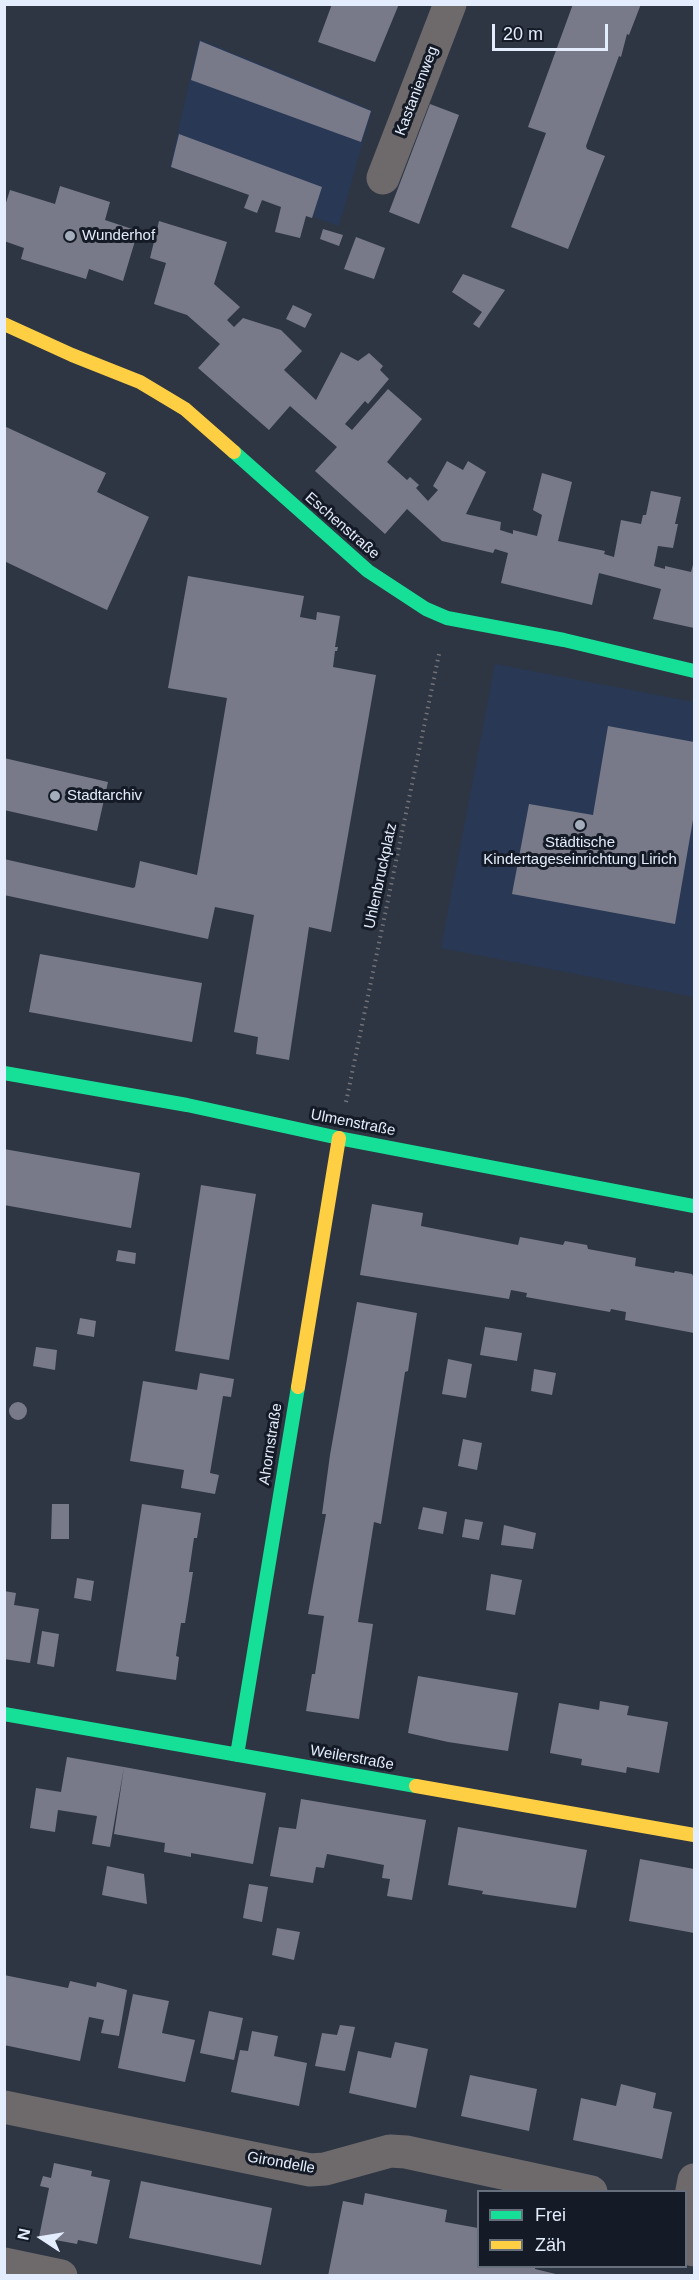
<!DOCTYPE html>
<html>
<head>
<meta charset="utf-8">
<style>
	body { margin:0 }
	#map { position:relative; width:699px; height:2280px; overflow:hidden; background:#2e3644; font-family:Helvetica,sans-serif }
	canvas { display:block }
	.frame { position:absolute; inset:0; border:6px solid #e4edfd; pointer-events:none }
	.legend { position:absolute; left:477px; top:2190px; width:210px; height:78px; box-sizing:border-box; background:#151b26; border:2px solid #686f7c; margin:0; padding:8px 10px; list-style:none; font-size:18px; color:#e4edfd }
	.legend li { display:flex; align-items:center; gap:12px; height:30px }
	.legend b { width:30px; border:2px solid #686f7c }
	.north { position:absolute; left:12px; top:2208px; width:60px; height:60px; -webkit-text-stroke:4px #151b26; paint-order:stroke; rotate:282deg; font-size:16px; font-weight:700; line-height:24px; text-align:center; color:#e4edfd }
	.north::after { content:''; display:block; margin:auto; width:21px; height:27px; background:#e4edfd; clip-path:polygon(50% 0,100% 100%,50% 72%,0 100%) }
	.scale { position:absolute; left:492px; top:24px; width:116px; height:27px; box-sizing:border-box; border:3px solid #e4edfd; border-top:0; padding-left:8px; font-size:18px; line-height:21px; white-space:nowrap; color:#e4edfd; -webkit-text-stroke:4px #151b26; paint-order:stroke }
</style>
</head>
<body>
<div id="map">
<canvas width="699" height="2280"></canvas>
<div class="frame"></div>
<ul class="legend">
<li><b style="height:8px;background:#16e098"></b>Frei</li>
<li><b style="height:8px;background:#ffcf43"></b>Zäh</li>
</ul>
<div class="north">N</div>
<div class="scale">20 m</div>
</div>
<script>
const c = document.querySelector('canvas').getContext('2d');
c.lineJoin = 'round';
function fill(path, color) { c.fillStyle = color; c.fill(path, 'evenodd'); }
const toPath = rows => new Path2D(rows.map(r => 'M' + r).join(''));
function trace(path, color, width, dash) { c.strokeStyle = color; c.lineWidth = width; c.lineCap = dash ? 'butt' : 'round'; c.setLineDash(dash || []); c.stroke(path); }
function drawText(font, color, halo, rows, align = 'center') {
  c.font = font + ' Helvetica,sans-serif'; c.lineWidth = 6; c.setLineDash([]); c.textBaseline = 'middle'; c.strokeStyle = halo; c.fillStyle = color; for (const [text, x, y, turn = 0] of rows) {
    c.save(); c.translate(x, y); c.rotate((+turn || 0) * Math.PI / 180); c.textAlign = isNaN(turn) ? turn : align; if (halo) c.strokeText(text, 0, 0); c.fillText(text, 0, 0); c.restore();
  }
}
const built = toPath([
	[199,39,372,110,339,226,170,167],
	[495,664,694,702,694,997,441,948]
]);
const building = toPath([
	[332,4,399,4,375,62,318,42],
	[573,4,641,4,629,35,627,34,621,57,619,56,586,146,587,149,605,156,568,249,511,227,546,133,528,127],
	[200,41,371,111,361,142,191,80],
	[430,104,459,115,419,224,389,212],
	[179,134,322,187,312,218,306,216,300,238,275,232,281,207,262,200,257,213,244,208,249,195,171,167],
	[60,186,110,202,105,220,138,231,123,281,89,269,86,279,21,259,24,248,4,241,4,209,10,190,55,204],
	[159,221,227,242,214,284,240,307,227,320,234,327,243,318,281,330,302,351,284,370,316,400,341,352,358,361,369,353,383,366,380,370,389,379,368,404,365,401,345,424,352,430,388,389,422,419,387,462,407,480,410,477,419,485,416,488,428,501,438,490,433,486,447,461,463,470,468,461,486,472,466,514,501,522,500,530,513,534,513,530,537,536,542,515,533,510,542,473,572,482,558,541,605,551,604,554,614,557,621,520,641,524,643,515,646,515,651,491,681,497,675,524,678,524,673,548,658,546,654,566,665,569,665,566,691,572,694,561,694,628,653,619,661,589,599,573,592,605,501,583,508,553,495,549,493,553,442,541,407,509,385,534,315,471,337,447,290,406,269,430,198,368,220,344,187,315,154,304,166,263,150,258],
	[323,229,343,235,339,246,320,239],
	[356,237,385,248,374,279,344,269],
	[463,274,505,290,479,328,473,324,482,312,452,292],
	[293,305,312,314,305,328,286,319],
	[4,426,106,473,97,492,149,517,107,610,4,561],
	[188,576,304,596,300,617,316,620,317,612,340,616,335,647,338,647,337,651,335,651,333,667,376,675,331,932,309,927,289,1060,256,1054,258,1037,234,1032,254,915,215,907,208,939,4,895,4,859,133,888,135,887,140,861,197,875,227,698,168,688],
	[608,726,694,742,694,814,675,924,512,894,529,804,593,815],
	[4,758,108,782,97,831,4,810],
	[40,954,202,983,192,1042,29,1012],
	[4,1149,140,1173,131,1228,4,1205],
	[201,1185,256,1194,229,1360,175,1351],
	[372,1204,423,1213,421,1226,518,1245,520,1237,563,1245,565,1241,587,1245,588,1249,636,1258,635,1266,674,1273,675,1271,692,1274,694,1278,694,1333,625,1320,626,1312,611,1309,610,1312,526,1297,527,1293,511,1290,509,1299,360,1275],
	[118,1250,136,1253,135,1264,116,1261],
	[357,1302,417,1313,408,1371,405,1372,381,1524,374,1522,358,1622,373,1624,359,1719,306,1711,312,1674,315,1674,324,1616,308,1614,326,1514,322,1514,330,1455],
	[80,1318,96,1321,94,1337,77,1334],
	[485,1327,522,1333,517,1361,480,1355],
	[36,1347,57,1350,55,1370,33,1366],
	[448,1359,472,1364,466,1398,442,1394],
	[534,1369,556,1373,552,1395,531,1391],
	[200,1373,234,1379,231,1397,223,1396,210,1473,219,1475,215,1494,181,1488,184,1470,130,1461,143,1381,197,1390],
	'9 1411a9 9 0 1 1 18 0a9 9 0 1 1-18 0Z',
	[463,1439,482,1443,477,1470,458,1466],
	[52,1504,69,1504,69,1539,51,1539],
	[142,1504,201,1513,197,1538,194,1538,189,1572,193,1572,185,1623,181,1623,176,1656,179,1657,176,1680,116,1671],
	[423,1507,447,1512,443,1534,418,1529],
	[465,1519,483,1522,479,1540,462,1537],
	[504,1525,536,1533,533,1549,501,1545],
	[491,1574,522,1580,515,1615,486,1610],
	[77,1578,94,1581,91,1601,74,1598],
	[4,1591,16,1593,14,1605,39,1609,30,1663,4,1659],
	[42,1631,59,1634,54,1667,37,1664],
	[418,1676,518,1693,508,1751,448,1742,408,1733],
	[600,1701,629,1706,627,1715,668,1722,659,1773,627,1767,626,1773,581,1765,582,1759,550,1753,559,1703,599,1710],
	[67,1757,124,1767,110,1847,92,1844,97,1816,58,1810,55,1832,30,1828,36,1788,61,1792],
	[124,1767,266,1793,253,1864,191,1853,191,1857,164,1852,165,1843,114,1834],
	[301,1799,426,1820,412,1900,387,1896,390,1879,382,1878,384,1865,354,1859,327,1854,324,1868,316,1867,313,1883,270,1876,279,1827,296,1829],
	[458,1827,587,1850,576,1908,482,1894,483,1891,448,1885],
	[640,1859,694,1869,694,1933,629,1921],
	[107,1866,144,1874,147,1904,102,1895],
	[249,1884,268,1887,262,1922,243,1918],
	[277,1928,300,1932,294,1960,272,1955],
	[4,1975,68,1988,70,1981,96,1987,97,1982,127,1990,119,2036,101,2033,104,2020,89,2017,80,2061,4,2045],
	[133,1994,169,2001,162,2033,195,2040,185,2082,118,2068],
	[209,2011,243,2018,234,2060,200,2053],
	[340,2025,355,2027,345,2071,315,2066,322,2033,337,2035],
	[252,2031,278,2036,274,2056,307,2063,299,2106,231,2092,240,2050,248,2051],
	[395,2042,428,2049,416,2108,349,2093,358,2051,391,2058],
	[470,2075,537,2089,529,2131,461,2116],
	[621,2084,656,2093,653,2108,672,2112,662,2159,573,2140,581,2098,616,2106],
	[54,2163,92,2171,91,2176,110,2180,97,2244,78,2240,77,2244,39,2237,49,2188,40,2186,43,2176,51,2178],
	[141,2181,272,2208,261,2265,129,2238],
	[365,2193,447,2210,445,2222,478,2228,478,2266,535,2266,535,2269,564,2276,328,2276,343,2201,363,2205]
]);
const path = toPath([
	[346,1102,439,654]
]);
const street = toPath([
	[383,178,450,4],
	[4,2107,310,2170,325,2169,390,2151,406,2152,591,2192],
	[686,2222,694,2180],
	[686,2248,694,2250],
	[4,2264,61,2276]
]);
const fast = toPath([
	[234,452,368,571,426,609,447,618,564,640,694,671],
	[4,1073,187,1105,339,1138,694,1206],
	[4,1714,416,1786],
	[237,1755,298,1387]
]);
const slow = toPath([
	[4,324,72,355,140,382,185,409,234,452],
	[298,1387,339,1138],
	[416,1786,694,1835]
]);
const markers = [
	[70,236,6,"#a4adbc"],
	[55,796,6,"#a4adbc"],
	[580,825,6,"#a4adbc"]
];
const streetNames = [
	["Kastanienweg",417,91,-69],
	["Eschenstraße",342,526,41],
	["Uhlenbruckplatz",381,876,-78],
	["Ulmenstraße",353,1123,11],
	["Ahornstraße",271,1444,-81],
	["Weilerstraße",352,1758,10],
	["Girondelle",281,2163,10]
];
const poiNames = [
	["Wunderhof",82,236],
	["Stadtarchiv",67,796],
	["Städtische",580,843,"center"],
	["Kindertageseinrichtung Lirich",580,860,"center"]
];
fill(built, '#293854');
fill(building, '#787a89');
trace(path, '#737277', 4, [1.5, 4.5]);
trace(street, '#6e6a6b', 33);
trace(fast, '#16e098', 14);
trace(slow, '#ffcf43', 14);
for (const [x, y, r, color] of markers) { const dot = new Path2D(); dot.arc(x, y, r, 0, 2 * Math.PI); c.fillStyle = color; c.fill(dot); trace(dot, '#151b26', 2); }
drawText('15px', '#e4edfd', '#151b26', streetNames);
drawText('15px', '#e4edfd', '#151b26', poiNames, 'left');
</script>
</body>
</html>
